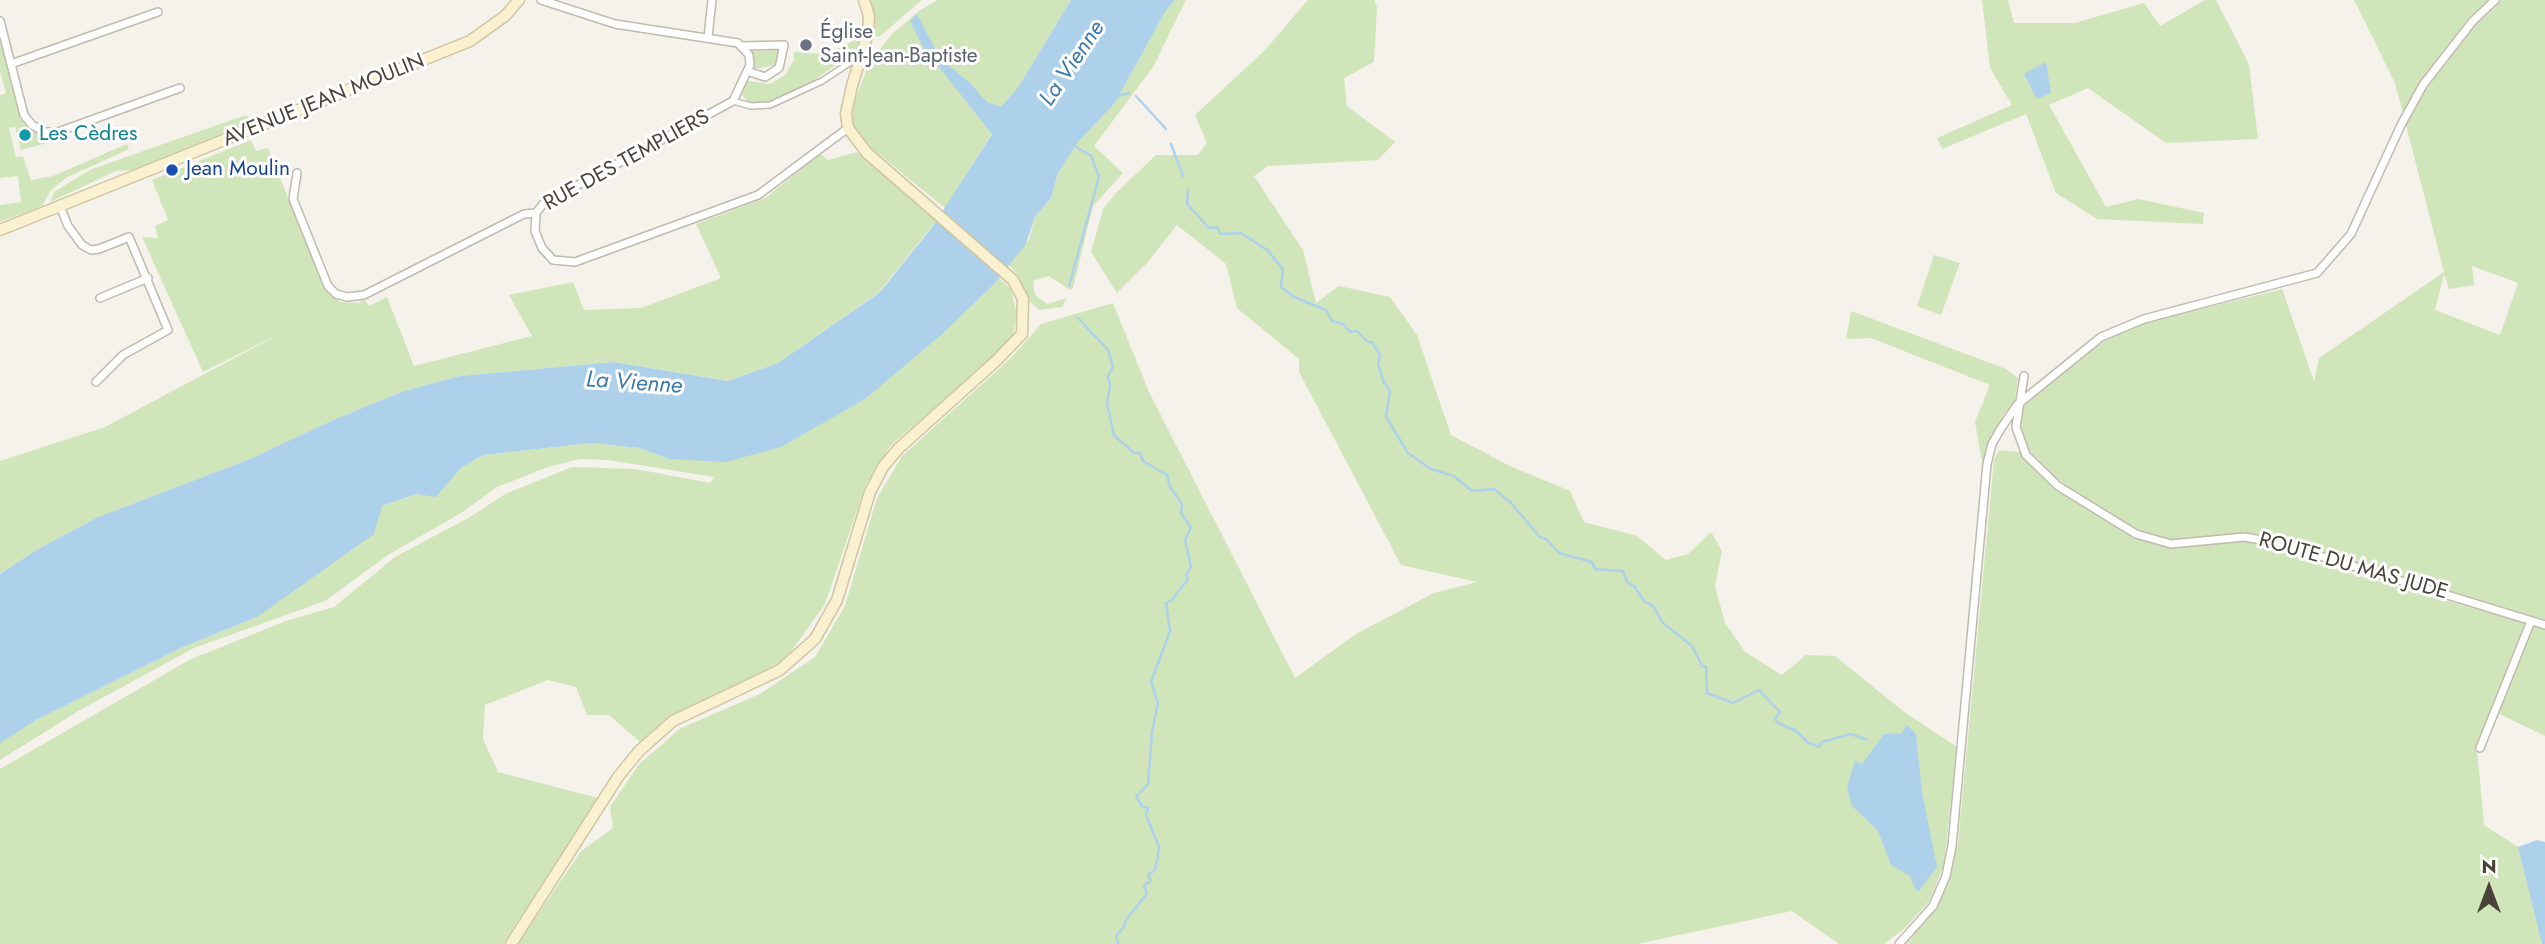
<!DOCTYPE html>
<html>
<head>
<meta charset="utf-8">
<style>
	body { margin:0 }
	#map { position:relative; width:2545px; height:944px; overflow:hidden; background:#f5f2ec; font-family:Jost,sans-serif }
	canvas { display:block }
	.north { position:absolute; left:2454px; top:853px; width:70px; height:70px; -webkit-text-stroke:5px #fff; paint-order:stroke; rotate:0deg; font-size:19px; font-weight:700; line-height:28px; text-align:center; color:#49433a }
	.north::after { content:''; display:block; margin:auto; width:24px; height:32px; background:#49433a; clip-path:polygon(50% 0,100% 100%,50% 72%,0 100%) }
</style>
</head>
<body>
<div id="map">
<canvas width="2545" height="944"></canvas>
<div class="north">N</div>
</div>
<script>
const c = document.querySelector('canvas').getContext('2d');
c.lineJoin = 'round';
function fill(path, color) { c.fillStyle = color; c.fill(path, 'evenodd'); }
const toPath = rows => new Path2D(rows.map(r => 'M' + r).join(''));
function trace(path, color, width, dash) { c.strokeStyle = color; c.lineWidth = width; c.lineCap = dash ? 'butt' : 'round'; c.setLineDash(dash || []); c.stroke(path); }
function drawText(font, color, halo, rows, align = 'center') {
  c.font = font + ' Jost,sans-serif'; c.lineWidth = 6; c.setLineDash([]); c.textBaseline = 'middle'; c.strokeStyle = halo; c.fillStyle = color; for (const [text, x, y, turn = 0] of rows) {
    c.save(); c.translate(x, y); c.rotate((+turn || 0) * Math.PI / 180); c.textAlign = isNaN(turn) ? turn : align; if (halo) c.strokeText(text, 0, 0); c.fillText(text, 0, 0); c.restore();
  }
}
const green = toPath([
	[869,0,922,0,879,37,875,35,875,16],
	[938,0,1071,0,1019,86,1001,107,992,133,945,208,865,143,853,125,853,107,868,65,891,35,920,10],
	[1175,0,1186,0,1153,67,1094,146,1123,173,1093,206,1073,288,1070,290,1049,276,1033,281,1035,295,1047,304,1067,298,1062,307,1039,310,1029,301,1018,275,1008,264,1029,240,1035,217,1051,198,1058,173,1078,142,1115,103,1165,12],
	[1308,0,1374,0,1377,7,1374,62,1344,78,1347,106,1395,142,1378,160,1268,166,1254,176,1303,250,1316,303,1339,286,1390,297,1417,335,1451,435,1510,466,1570,491,1584,522,1637,536,1666,560,1688,554,1711,532,1722,551,1715,586,1725,623,1745,652,1782,675,1806,655,1835,656,1903,711,1957,747,1944,864,1930,900,1905,928,1884,944,1839,944,1792,911,1637,944,518,944,581,851,613,828,610,807,639,764,681,728,760,694,815,657,845,606,877,498,902,456,1012,357,1041,324,1113,303,1149,392,1295,678,1356,634,1434,593,1477,582,1401,565,1299,372,1299,359,1237,308,1226,264,1177,225,1146,264,1117,293,1091,252,1103,209,1116,193,1156,155,1198,155,1207,143,1195,115,1265,50],
	[1982,0,2008,0,2014,23,2075,23,2144,3,2160,26,2205,0,2216,0,2249,64,2258,139,2166,143,2088,88,2049,105,2106,207,2138,199,2204,213,2203,224,2097,219,2056,193,2026,114,1942,149,1937,138,2012,105,1990,68],
	[2354,0,2545,0,2545,620,2273,537,2315,563,2545,629,2545,736,2491,710,2477,749,2484,825,2518,847,2545,944,1907,944,1940,902,1958,843,1994,460,1999,450,2021,452,2046,481,2069,496,2068,487,2036,461,2026,444,2020,423,2023,407,2088,352,2110,338,2148,322,2282,289,2314,381,2319,358,2444,272,2395,83],
	[2472,266,2518,283,2500,335,2435,310,2444,274,2449,289,2474,285],
	[858,37,862,37,857,50,803,88,772,101,755,104,748,102,742,95,747,81,770,84,785,75,794,60,794,52,821,54,845,46],
	[0,38,21,119,31,131,47,137,47,143,21,150,15,127,9,128,16,157,23,156,31,180,53,176,127,144,129,149,66,178,51,190,42,206,0,222,0,205,21,202,18,176,0,178,0,95,6,93,0,72],
	[779,50,776,65,754,69,752,51],
	[243,116,248,116,251,122,132,170,116,171,50,202,55,191,92,169],
	[251,140,256,151,268,148,326,291,340,302,357,303,365,300,369,306,387,297,414,366,532,336,509,295,573,282,584,310,641,308,721,278,696,224,765,198,820,154,828,160,857,152,937,220,879,292,778,363,728,381,614,362,460,376,404,391,333,420,250,459,98,517,38,549,0,574,0,461,105,427,287,330,203,372,142,237,158,238,155,226,168,220,152,180],
	[1934,255,1960,263,1941,315,1917,306],
	[998,277,1011,289,1017,315,1013,335,1000,352,891,445,866,484,825,604,785,660,668,719,640,742,609,715,587,715,576,687,548,680,485,705,483,739,498,772,598,798,503,944,0,944,0,769,189,660,286,621,334,607,395,557,470,517,505,494,572,467,636,469,710,483,714,477,608,460,580,459,548,467,497,487,461,513,388,555,325,601,194,648,80,710,0,760,0,742,36,720,183,647,257,617,382,506,416,494,436,496,461,468,483,455,592,443,639,448,669,459,827,419,865,399],
	[1851,311,2006,369,2018,378,2015,400,2003,416,1982,462,1975,422,1990,385,1871,338,1846,339]
]);
const water = toPath([
	[1071,0,1175,0,1165,12,1115,103,1078,142,1058,173,1051,198,1035,217,1026,244,994,284,940,336,865,399,781,447,726,462,669,459,639,448,592,443,483,455,461,468,436,497,416,494,382,506,374,534,257,617,183,647,36,720,0,743,0,574,38,549,98,517,250,459,333,420,404,391,460,376,614,362,728,381,778,363,880,292,933,226,992,134,923,47,910,21,917,14,940,58,970,83,987,102,1001,107,1019,86],
	[2046,62,2051,93,2037,99,2024,74],
	[1907,725,1916,734,1922,792,1937,867,1919,891,1916,890,1910,876,1891,865,1878,831,1852,806,1847,787,1855,761,1862,764,1884,734,1901,733],
	[2537,840,2545,842,2545,944,2542,944,2518,847]
]);
const stream = toPath([
	[1136,96,1166,129],
	[1115,97,1129,93],
	[1171,144,1183,176],
	[1188,190,1187,204,1209,228,1217,227,1221,234,1241,233,1267,250,1283,269,1281,287,1294,297,1326,310,1332,321,1343,324,1350,332,1357,331,1368,342,1372,342,1380,355,1378,365,1384,383,1390,390,1386,417,1408,453,1431,469,1454,476,1472,491,1494,489,1511,503,1540,537,1546,539,1559,553,1592,562,1595,569,1623,571,1627,582,1635,587,1644,601,1653,606,1663,623,1692,646,1702,666,1706,667,1707,693,1733,703,1759,690,1780,712,1775,719,1778,723,1796,731,1807,742,1819,747,1822,742,1851,734,1867,740],
	[1069,286,1099,177,1091,156,1073,145],
	[1078,318,1108,350,1113,367,1108,376,1110,386,1107,403,1114,435,1134,453,1140,453,1143,461,1167,475,1170,487,1182,504,1181,513,1191,528,1185,540,1191,567,1186,575,1188,579,1172,600,1166,603,1170,631,1151,682,1158,703,1152,732,1148,784,1136,797,1143,807,1148,808,1146,815,1159,847,1158,855,1155,870,1148,875,1151,881,1144,885,1147,894,1125,921,1124,927,1116,936,1118,944]
]);
const pedestrian = toPath([
	[733,101,751,106,770,105,822,81,860,56]
]);
const minor = toPath([
	[0,21,24,115,32,125,45,132,58,132,180,88],
	[708,38,712,0],
	[743,46,784,45,779,68,765,77,747,71],
	[11,64,158,12],
	[297,173,293,199,328,286,336,294,347,297,364,295,524,214,536,213,543,204,733,101,750,65,749,55,738,43,615,24,541,0],
	[60,206,68,226,82,245,91,250,99,249,129,237,168,330,123,355,96,382],
	[536,213,535,231,542,248,553,260,575,262,758,195,848,128],
	[100,298,148,278],
	[2024,376,2016,427,2026,455,2058,486,2136,534,2171,544,2244,537,2274,542,2545,625],
	[2480,748,2531,621],
	[1899,944,1933,906,1946,876,1952,846,1987,464,1992,444,2000,430,2017,405,2101,337,2144,319,2317,273,2351,234,2401,125,2423,85,2472,22,2495,0]
]);
const secondary = toPath([
	[0,230,470,41,505,16,519,0],
	[511,944,618,777,639,751,673,721,780,670,815,639,837,600,870,492,883,467,899,448,996,361,1022,334,1023,299,1013,280,867,153,848,128,846,113,852,86,868,33,869,16,864,0]
]);
const markers = [
	[806,45,7,"#6b7280"],
	[25,135,7,"#0f9aa8"],
	[172,170,7,"#1a4fb4"]
];
const worshipNames = [
	["Église",820,33],
	["Saint-Jean-Baptiste",820,57]
];
const streetNames = [
	["AVENUE JEAN MOULIN",324,101,-22],
	["RUE DES TEMPLIERS",627,161,-29],
	["ROUTE DU MAS JUDE",2353,567,16]
];
const cultureNames = [
	["Les Cèdres",39,135]
];
const transitNames = [
	["Jean Moulin",186,170]
];
const waterNames = [
	["La Vienne",1073,64,-56],
	["La Vienne",634,384,4]
];
fill(green, '#d0e5b9');
fill(water, '#aed1eb');
trace(stream, '#aed1eb', 2.5);
trace(pedestrian, '#c0baaf', 8);
trace(minor, '#c0baaf', 10);
trace(secondary, '#d0c5a0', 13);
trace(pedestrian, '#fff', 5);
trace(minor, '#fff', 7);
trace(secondary, '#faf1d0', 10);
for (const [x, y, r, color] of markers) { const dot = new Path2D(); dot.arc(x, y, r, 0, 2 * Math.PI); c.fillStyle = color; c.fill(dot); trace(dot, '#fff', 2.5); }
drawText('21px', '#5b616d', '#fff', worshipNames, 'left');
drawText('21px', '#49433a', '#fff', streetNames);
drawText('21px', '#0d838f', '#fff', cultureNames, 'left');
drawText('21px', '#164399', '#fff', transitNames, 'left');
drawText('italic 23px', '#3b7aad', '#fff', waterNames);
</script>
</body>
</html>
